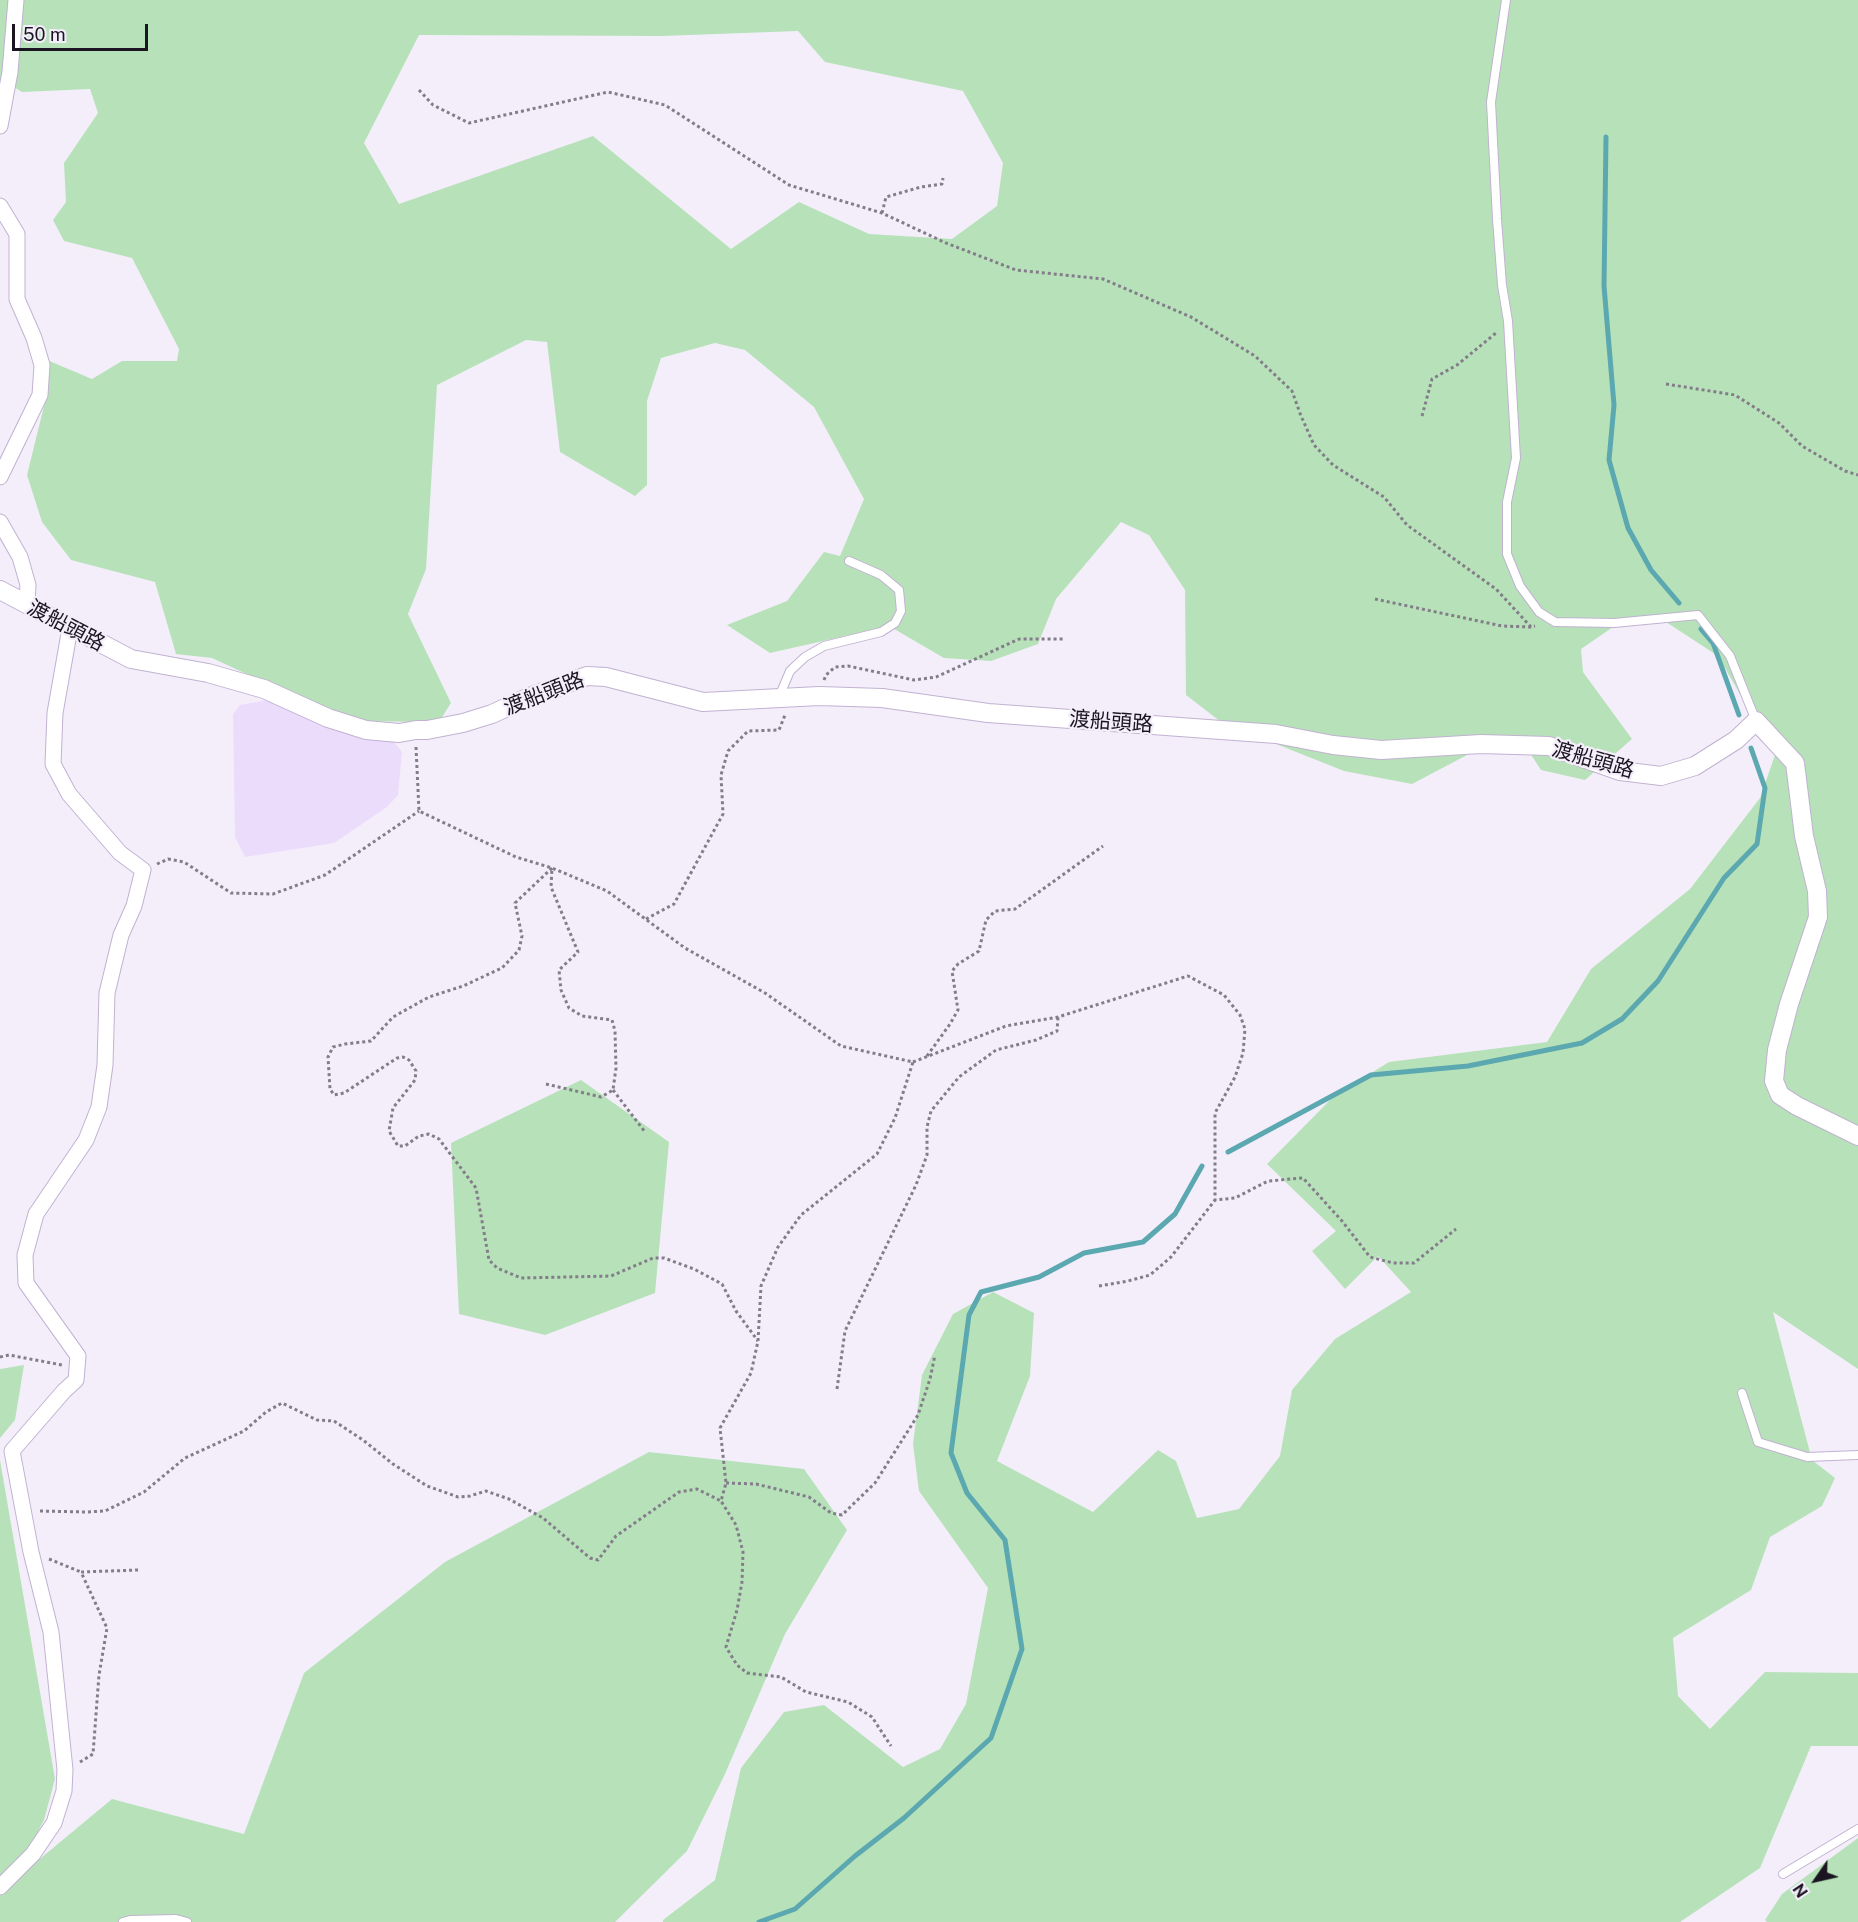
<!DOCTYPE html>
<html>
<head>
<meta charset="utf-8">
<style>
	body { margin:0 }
	#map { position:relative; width:1858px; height:1922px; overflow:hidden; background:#f4eefb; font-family:"Public Sans",sans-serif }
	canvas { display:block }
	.north { position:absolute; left:1786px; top:1850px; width:60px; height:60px; -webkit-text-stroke:4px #f4eefb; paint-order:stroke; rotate:236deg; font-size:16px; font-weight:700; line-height:24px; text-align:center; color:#1b1521 }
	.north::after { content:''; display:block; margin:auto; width:21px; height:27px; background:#1b1521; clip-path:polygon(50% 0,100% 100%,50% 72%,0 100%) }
	.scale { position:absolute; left:12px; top:24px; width:136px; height:27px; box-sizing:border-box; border:3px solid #1b1521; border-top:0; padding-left:8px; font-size:18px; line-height:21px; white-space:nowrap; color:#1b1521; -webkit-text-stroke:4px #f4eefb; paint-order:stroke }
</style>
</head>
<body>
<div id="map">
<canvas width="1858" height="1922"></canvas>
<div class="north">N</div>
<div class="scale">50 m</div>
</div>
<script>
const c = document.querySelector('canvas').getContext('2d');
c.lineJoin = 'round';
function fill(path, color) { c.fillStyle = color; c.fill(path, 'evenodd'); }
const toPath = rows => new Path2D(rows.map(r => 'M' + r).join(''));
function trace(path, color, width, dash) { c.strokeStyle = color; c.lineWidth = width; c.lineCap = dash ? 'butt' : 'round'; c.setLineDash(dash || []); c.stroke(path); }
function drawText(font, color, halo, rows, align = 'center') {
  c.font = font + ' "Public Sans","Noto Sans TC",sans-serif'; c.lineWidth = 4.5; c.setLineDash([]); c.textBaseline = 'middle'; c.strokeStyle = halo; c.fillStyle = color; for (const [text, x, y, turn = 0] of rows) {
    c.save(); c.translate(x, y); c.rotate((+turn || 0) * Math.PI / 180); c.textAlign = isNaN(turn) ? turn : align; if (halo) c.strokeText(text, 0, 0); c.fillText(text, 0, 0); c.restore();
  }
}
const built = toPath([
	[268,700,337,728,394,742,402,752,398,795,387,807,334,843,245,857,235,837,233,714,240,705]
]);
const green = toPath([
	[0,0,1858,0,1858,1369,1773,1312,1812,1460,1835,1478,1822,1506,1770,1537,1751,1590,1673,1638,1678,1696,1710,1729,1765,1672,1858,1673,1858,1746,1811,1746,1760,1868,1680,1922,663,1922,663,1920,715,1880,741,1768,784,1712,824,1705,903,1767,940,1749,966,1704,988,1588,919,1491,913,1444,922,1375,953,1314,993,1292,1034,1313,1030,1376,997,1461,1093,1512,1158,1450,1176,1461,1197,1518,1239,1509,1280,1456,1292,1390,1335,1339,1411,1292,1378,1256,1345,1289,1312,1251,1336,1231,1267,1164,1334,1096,1389,1062,1547,1042,1591,969,1690,889,1760,798,1775,755,1718,656,1660,618,1616,625,1581,649,1583,672,1632,739,1585,780,1541,770,1528,750,1486,745,1412,784,1344,771,1221,722,1186,695,1185,590,1149,535,1121,522,1056,599,1038,644,991,661,944,658,889,626,770,653,727,625,787,601,824,552,840,556,864,499,814,407,745,350,715,343,661,358,647,401,647,485,635,496,560,452,547,342,526,340,437,385,426,569,408,614,451,703,439,722,348,721,212,658,176,654,155,582,71,560,42,522,27,475,47,394,47,360,92,379,122,361,177,361,179,349,132,258,64,241,53,220,66,202,64,163,98,113,90,89,22,92,4,81,0,129],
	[798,31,825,62,963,91,1003,163,997,206,952,239,869,234,799,202,731,249,593,136,399,204,364,143,419,35,662,36],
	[581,1080,669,1142,655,1293,545,1335,459,1314,451,1143],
	[24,1365,15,1420,0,1438,0,1369],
	[649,1452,804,1469,847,1530,785,1634,725,1774,687,1851,615,1922,0,1922,0,1892,112,1799,244,1834,304,1673,445,1562],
	[0,1460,55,1779,44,1820,30,1847,0,1876],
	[1858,1838,1858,1922,1767,1922,1765,1920,1782,1894]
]);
const stream = toPath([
	[1606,137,1604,286,1614,405,1609,460,1628,528,1651,570,1679,603],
	[1701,629,1713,643,1739,715],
	[1228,1152,1371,1075,1468,1066,1582,1043,1622,1019,1658,981,1724,878,1757,844,1765,788,1751,748],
	[759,1922,795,1909,855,1856,904,1818,991,1738,1022,1649,1005,1540,967,1493,951,1453,969,1315,981,1292,1039,1277,1084,1253,1143,1242,1175,1214,1202,1166]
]);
const path = toPath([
	[419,90,433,105,469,123,608,92,665,105,789,185,882,213,946,243,1016,270,1103,279,1191,317,1255,356,1292,391,1301,416,1314,445,1333,465,1384,497,1407,525,1496,589,1531,627,1535,626],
	[882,213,886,197,921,187,942,184,943,178],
	[1666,384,1735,395,1779,423,1802,446,1845,471,1858,475],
	[1422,416,1432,379,1457,365,1496,333],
	[1375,599,1502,626,1531,627],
	[824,680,826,675,835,667,848,666,914,680,936,677,1019,639,1063,639],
	[416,747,419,811,516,857,552,868,607,891,685,948,765,993,841,1046,913,1062,895,1118,877,1154,801,1215,778,1247,761,1286,758,1341,751,1373,720,1428,726,1483,721,1501,736,1525,743,1552,742,1582,737,1610,726,1647,737,1665,747,1673,781,1677,806,1692,848,1702,872,1717,891,1746],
	[157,864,168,859,184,862,231,893,273,894,325,875,419,811],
	[552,868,515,903,522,936,519,950,502,968,463,986,429,997,393,1017,371,1041,345,1044,333,1047,328,1057,330,1089,334,1095,344,1093,397,1058,403,1057,409,1060,416,1071,415,1080,393,1108,389,1131,398,1146,405,1146,419,1136,429,1134,439,1139,476,1188,489,1260,497,1268,521,1278,611,1276,653,1258,664,1258,694,1269,722,1284,736,1311,758,1341],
	[646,919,674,904,723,814,721,775,728,751,748,731,779,730,785,715],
	[927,1056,950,1024,958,1010,952,971,958,964,979,951,986,920,995,911,1015,909,1103,846],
	[913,1062,1006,1026,1058,1017,1188,976,1224,995,1240,1015,1245,1029,1243,1053,1235,1077,1215,1113,1215,1200,1235,1198,1268,1181,1303,1178,1342,1221,1370,1257,1393,1263,1414,1263,1456,1229],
	[546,1084,601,1097,613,1090,616,1068,615,1031,612,1020,582,1016,569,1008,561,990,559,970,578,952,551,887,552,868],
	[613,1090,645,1132],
	[1099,1286,1128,1281,1150,1275,1171,1257,1215,1200],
	[0,1357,9,1355,62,1365],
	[837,1389,845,1331,916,1185,927,1155,927,1127,931,1111,959,1077,996,1050,1036,1040,1057,1031,1058,1017],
	[726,1483,756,1484,809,1497,831,1513,842,1515,875,1483,918,1415,930,1379,935,1355],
	[40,1511,86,1512,105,1511,144,1492,185,1458,244,1431,266,1412,282,1403,317,1420,334,1421,363,1440,393,1464,427,1486,458,1497,470,1496,486,1491,509,1499,543,1518,590,1558,598,1560,616,1536,679,1492,697,1489,721,1501],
	[49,1559,81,1572],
	[80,1762,93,1754,99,1675,107,1628,81,1572,138,1570]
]);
const service = toPath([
	[1506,0,1491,102,1497,219,1502,285,1508,321,1516,458,1507,502,1507,554,1520,586,1539,612,1555,622,1614,623,1698,615,1730,656,1756,721],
	[779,697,790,671,805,657,824,646,881,632,895,623,901,611,899,590,881,575,849,561],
	[1742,1393,1758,1442,1807,1457,1858,1455],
	[1783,1874,1858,1829],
	[123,1922,130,1920,176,1919,187,1922]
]);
const minor = toPath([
	[0,126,10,72,16,0],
	[0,206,17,234,17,299,34,338,42,365,40,395,0,477],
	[0,522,20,557,28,585,27,604],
	[0,1887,33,1854,54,1823,64,1791,65,1770,51,1632,31,1552,12,1451,64,1391,76,1380,78,1356,26,1283,25,1255,36,1214,86,1140,99,1107,105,1065,107,993,121,935,134,906,143,870,120,853,69,794,53,764,55,713,70,628]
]);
const tertiary = toPath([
	[0,590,131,659,208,673,264,689,328,718,366,730,399,733,416,730,427,730,463,723,492,714,527,698,587,676,606,677,703,702,819,696,882,698,988,713,1276,734,1333,745,1381,750,1481,744,1549,746,1620,771,1661,776,1695,766,1736,740,1756,721,1795,763,1804,836,1817,891,1818,917,1789,1004,1777,1050,1774,1081,1780,1095,1797,1106,1858,1136]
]);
const streetNames = [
	["渡船頭路",66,626,28],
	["渡船頭路",544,694,-21],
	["渡船頭路",1111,722,4],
	["渡船頭路",1593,760,16]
];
fill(built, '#ecdcfc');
fill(green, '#b7e2b9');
trace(stream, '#5ca8b0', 5);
trace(service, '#c1b2d1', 10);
trace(minor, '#c1b2d1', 17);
trace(tertiary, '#c1b2d1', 20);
trace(path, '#837d8a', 3, [3, 3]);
trace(service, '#fff', 8);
trace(minor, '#fff', 15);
trace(tertiary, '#fff', 18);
drawText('21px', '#1b1521', '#f4eefb', streetNames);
</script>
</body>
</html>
